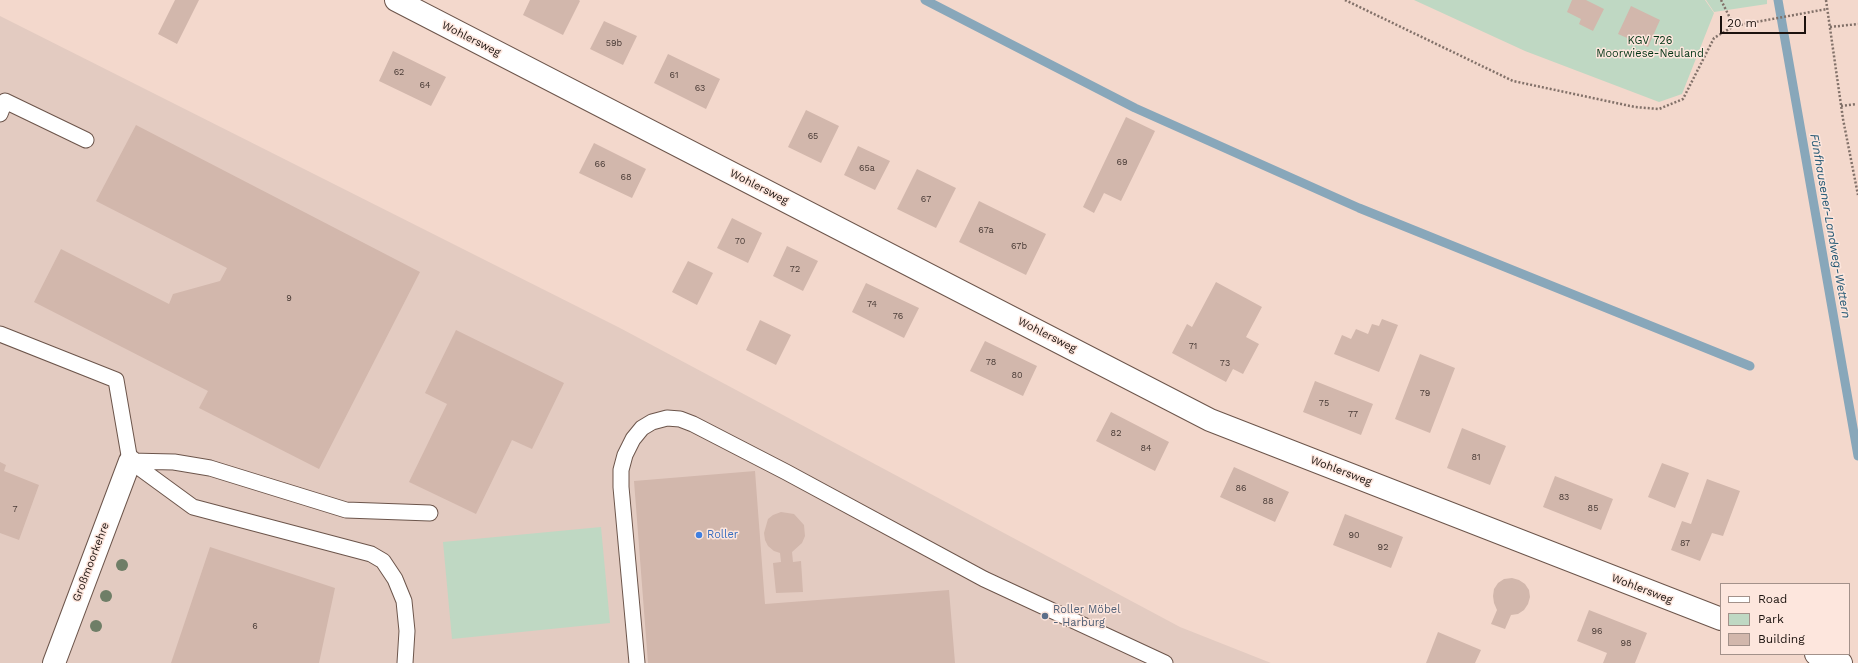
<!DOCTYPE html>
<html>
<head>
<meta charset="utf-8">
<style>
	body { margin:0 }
	#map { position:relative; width:1858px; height:663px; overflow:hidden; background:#f3d8cc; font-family:"Work Sans",sans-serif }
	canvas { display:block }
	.legend { position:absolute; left:1720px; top:583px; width:130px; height:72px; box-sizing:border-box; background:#fde6dd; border:1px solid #a3918a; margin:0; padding:5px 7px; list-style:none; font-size:12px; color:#1b120e }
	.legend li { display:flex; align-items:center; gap:8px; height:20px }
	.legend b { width:20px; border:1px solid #a3918a }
	.scale { position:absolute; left:1720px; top:16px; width:86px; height:18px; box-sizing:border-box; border:2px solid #1b120e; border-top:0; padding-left:5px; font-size:12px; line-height:14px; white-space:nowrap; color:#1b120e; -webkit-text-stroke:3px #fde6dd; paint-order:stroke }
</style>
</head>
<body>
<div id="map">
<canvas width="1858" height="663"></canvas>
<ul class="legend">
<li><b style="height:5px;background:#fff"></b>Road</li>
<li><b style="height:11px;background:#bfd8c3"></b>Park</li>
<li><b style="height:11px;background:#d2b7ac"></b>Building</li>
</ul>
<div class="scale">20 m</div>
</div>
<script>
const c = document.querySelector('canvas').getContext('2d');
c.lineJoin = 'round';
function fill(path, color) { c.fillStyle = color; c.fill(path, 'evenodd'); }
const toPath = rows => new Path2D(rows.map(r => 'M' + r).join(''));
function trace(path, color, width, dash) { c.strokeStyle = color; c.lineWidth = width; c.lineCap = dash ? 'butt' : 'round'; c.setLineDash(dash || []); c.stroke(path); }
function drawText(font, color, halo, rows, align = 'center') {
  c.font = font + ' "Work Sans",sans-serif'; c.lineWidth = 3; c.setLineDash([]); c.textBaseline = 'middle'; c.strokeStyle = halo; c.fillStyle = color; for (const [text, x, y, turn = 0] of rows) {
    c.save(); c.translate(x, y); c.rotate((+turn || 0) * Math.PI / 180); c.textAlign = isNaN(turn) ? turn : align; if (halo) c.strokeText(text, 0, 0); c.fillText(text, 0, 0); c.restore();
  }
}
const commercial = toPath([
	[0,16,620,328,1180,627,1271,663,0,663]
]);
const green = toPath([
	[1414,0,1705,0,1714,13,1682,94,1659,102,1525,51],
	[1706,0,1767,0,1767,4,1714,12],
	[601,527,610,623,452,639,443,542]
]);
const stream = toPath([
	[925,0,1135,108,1359,208,1750,366],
	[1778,0,1858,456]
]);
const building = toPath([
	[175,0,199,0,177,44,158,34],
	[530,0,579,0,580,1,563,35,523,15],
	[1572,0,1586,0,1604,9,1593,31,1579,24,1581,19,1567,12],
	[1631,6,1660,20,1648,47,1618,34],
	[604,21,637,36,623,65,590,49],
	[393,51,446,77,431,106,379,81],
	[668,54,720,79,706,109,654,83],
	[806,110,839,126,821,163,788,147],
	[1126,117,1155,131,1121,201,1104,193,1094,213,1083,207],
	[136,125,420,272,319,469,199,408,208,391,34,302,61,249,169,304,173,294,220,281,227,268,96,201],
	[594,143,646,169,632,198,579,173],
	[858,146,890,161,875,190,844,175],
	[917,169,956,188,936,228,897,209],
	[979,201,1046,234,1026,275,959,242],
	[732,218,762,233,748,263,717,248],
	[787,246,818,261,803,291,773,276],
	[688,261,713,273,697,305,672,292],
	[1216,282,1262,307,1246,337,1259,344,1243,374,1233,369,1226,382,1172,353,1187,324,1192,327],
	[866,283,919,308,904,338,852,312],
	[1382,319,1398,325,1379,372,1334,354,1342,335,1351,339,1356,329,1368,334,1372,324,1379,326],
	[760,320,791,335,776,365,746,350],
	[456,330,564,383,532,449,512,440,476,514,409,482,447,404,425,393],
	[985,341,1037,366,1023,396,970,371],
	[1420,354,1455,368,1430,433,1395,419],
	[1315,381,1373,404,1361,435,1303,412],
	[1111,412,1169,442,1155,471,1096,441],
	[1462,428,1506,446,1490,485,1447,468],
	[0,462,6,465,4,471,39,485,19,540,0,533],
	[1662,463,1689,473,1675,508,1648,497],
	[1234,467,1289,492,1275,522,1220,497],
	[755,471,765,604,949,590,955,663,648,663,634,481],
	[1555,476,1613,499,1601,530,1543,507],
	[1707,479,1740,491,1723,536,1712,533,1700,561,1671,550,1682,521,1691,524],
	[781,512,794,514,804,525,805,536,802,543,792,552,793,562,801,561,803,592,776,593,773,563,781,562,780,553,774,551,768,546,765,540,764,533,768,519,773,515],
	[1345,514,1403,537,1391,568,1333,545],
	[210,547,335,588,319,663,171,663],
	[1512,578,1519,580,1525,584,1529,590,1530,597,1528,604,1524,610,1518,614,1511,615,1505,629,1491,624,1497,610,1494,603,1493,596,1494,589,1498,583,1504,579],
	[1589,610,1647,633,1635,663,1603,663,1607,653,1577,641],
	[1438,632,1481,650,1475,663,1426,663]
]);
const path = toPath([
	[1345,0,1513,81,1635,107,1659,109,1683,99,1714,38,1734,26,1827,9],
	[1721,0,1734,26],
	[1826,0,1843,119,1858,195],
	[1830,27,1858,24],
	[1841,106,1856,104]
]);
const service = toPath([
	[0,114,5,101,86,140],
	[0,334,116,380,130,461,193,507,371,554,383,561,395,579,404,601,407,631,405,663],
	[130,461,174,462,210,468,346,510,430,513],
	[637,663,621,487,621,470,625,455,633,439,642,428,652,422,667,418,680,419,693,424,786,472,984,579,1165,663]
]);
const minor = toPath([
	[396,0,1210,420,1721,619],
	[1816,654,1841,663],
	[54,663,130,461]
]);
const trees = [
	[122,565],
	[106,596],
	[96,626]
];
const markers = [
	[699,535,4,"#3f7fe0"],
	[1045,616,4,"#5c6f8a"]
];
const numberNames = [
	["59b",614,43],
	["62",399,72],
	["61",674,75],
	["64",425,85],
	["63",700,88],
	["65",813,136],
	["69",1122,162],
	["66",600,164],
	["65a",867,168],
	["68",626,177],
	["67",926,199],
	["67a",986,230],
	["70",740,241],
	["67b",1019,246],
	["72",795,269],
	["9",289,298],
	["74",872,304],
	["76",898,316],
	["71",1193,346],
	["78",991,362],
	["73",1225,363],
	["80",1017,375],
	["79",1425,393],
	["75",1324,403],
	["77",1353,414],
	["82",1116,433],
	["84",1146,448],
	["81",1476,457],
	["86",1241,488],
	["83",1564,497],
	["88",1268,501],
	["85",1593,508],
	["7",15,509],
	["90",1354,535],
	["87",1685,543],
	["92",1383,547],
	["6",255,626],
	["96",1597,631],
	["98",1626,643]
];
const streetNames = [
	["Wohlersweg",471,39,27],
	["Wohlersweg",759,187,27],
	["Wohlersweg",1047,335,27],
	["Wohlersweg",1341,471,21],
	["Großmoorkehre",91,562,-69],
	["Wohlersweg",1642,589,21]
];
const parkNames = [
	["KGV 726",1650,41],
	["Moorwiese-Neuland",1650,54]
];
const shopNames = [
	["Roller",707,535]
];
const serviceNames = [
	["Roller Möbel",1053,610],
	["- Harburg",1053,623]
];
const waterNames = [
	["Fünfhausener-Landweg-Wettern",1830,226,80]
];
fill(commercial, '#e3cbc1');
fill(green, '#bfd8c3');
trace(stream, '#88a7ba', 9);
fill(building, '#d2b7ac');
trace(service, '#6c554b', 17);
trace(minor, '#6c554b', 24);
trace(path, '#827169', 2.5, [2, 2]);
trace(service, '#fff', 15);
trace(minor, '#fff', 22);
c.fillStyle = '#6f7e67';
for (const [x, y] of trees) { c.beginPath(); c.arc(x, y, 6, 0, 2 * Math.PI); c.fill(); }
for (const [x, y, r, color] of markers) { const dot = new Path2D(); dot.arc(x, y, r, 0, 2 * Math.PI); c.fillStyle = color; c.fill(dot); trace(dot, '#fde6dd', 1.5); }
drawText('9px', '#493b36', null, numberNames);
drawText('11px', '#1b120e', '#fde6dd', streetNames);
drawText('11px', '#033415', '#fde6dd', parkNames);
drawText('11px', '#366cbe', '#fde6dd', shopNames, 'left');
drawText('11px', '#4e5e75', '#fde6dd', serviceNames, 'left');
drawText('italic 12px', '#205673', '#fde6dd', waterNames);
</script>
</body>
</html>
